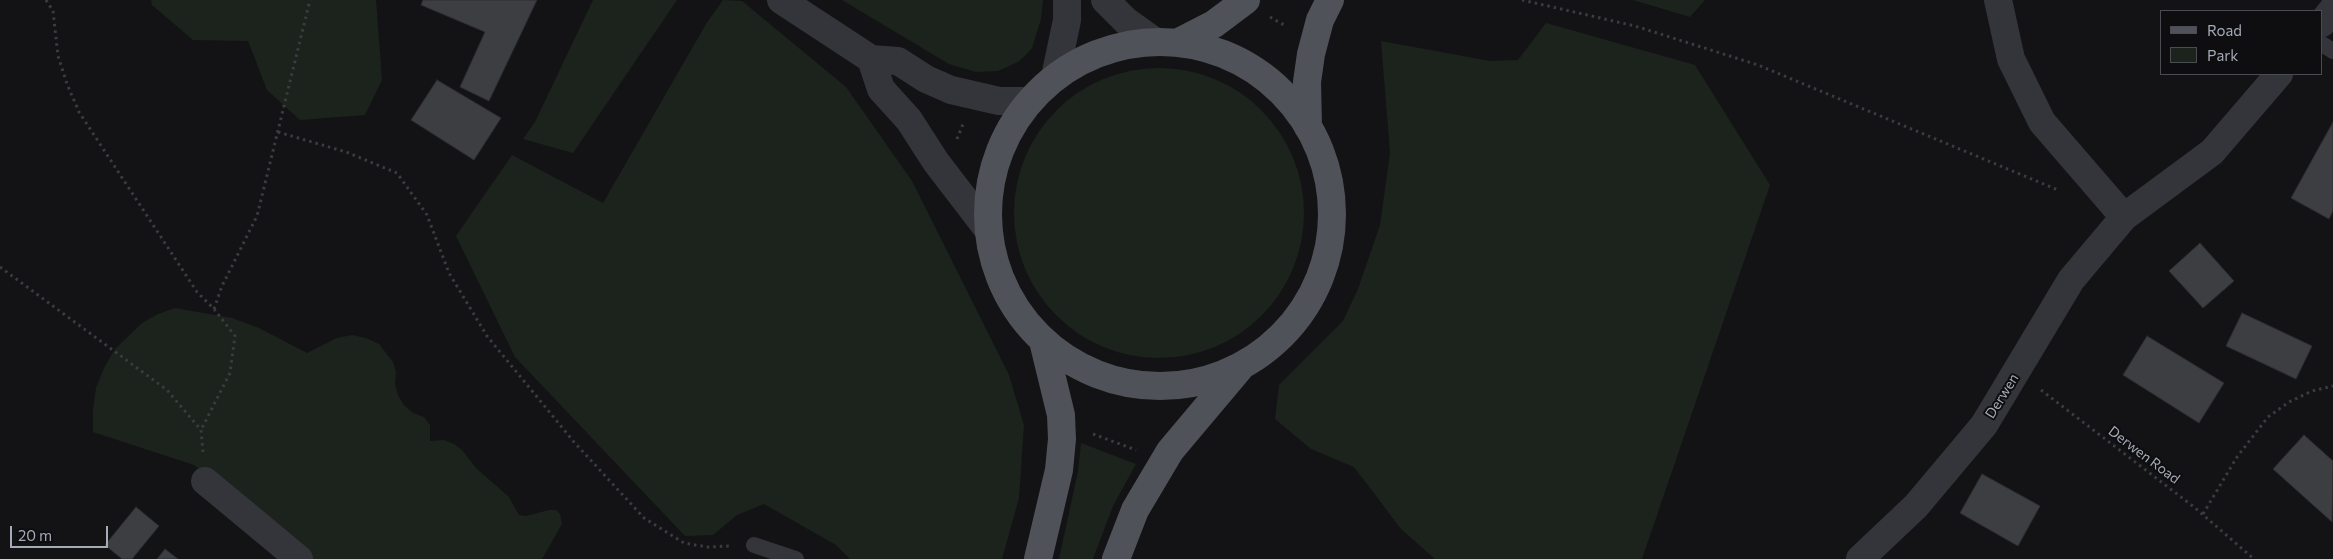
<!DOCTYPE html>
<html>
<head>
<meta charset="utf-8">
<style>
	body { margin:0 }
	#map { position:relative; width:2333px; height:559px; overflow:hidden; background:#131315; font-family:Commissioner,sans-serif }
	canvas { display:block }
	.legend { position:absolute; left:2160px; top:10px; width:162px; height:65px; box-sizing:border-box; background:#0e0e10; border:1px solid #4a4c52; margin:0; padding:6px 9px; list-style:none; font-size:15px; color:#a4aab6 }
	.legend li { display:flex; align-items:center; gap:10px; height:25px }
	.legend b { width:25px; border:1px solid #4a4c52 }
	.scale { position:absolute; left:10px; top:526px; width:98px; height:22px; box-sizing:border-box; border:2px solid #a4aab6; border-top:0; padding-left:6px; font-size:15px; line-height:18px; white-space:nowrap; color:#a4aab6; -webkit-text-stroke:4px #0e0e10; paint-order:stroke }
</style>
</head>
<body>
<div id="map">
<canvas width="2333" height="559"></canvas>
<ul class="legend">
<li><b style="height:6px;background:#505259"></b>Road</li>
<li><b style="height:14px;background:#1b231c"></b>Park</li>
</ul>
<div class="scale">20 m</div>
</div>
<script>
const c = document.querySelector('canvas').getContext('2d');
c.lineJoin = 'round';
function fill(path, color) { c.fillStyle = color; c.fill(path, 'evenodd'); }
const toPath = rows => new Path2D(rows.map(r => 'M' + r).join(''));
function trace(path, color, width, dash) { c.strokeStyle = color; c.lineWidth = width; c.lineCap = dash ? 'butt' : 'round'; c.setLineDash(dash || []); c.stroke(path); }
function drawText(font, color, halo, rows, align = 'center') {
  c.font = font + ' Commissioner,sans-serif'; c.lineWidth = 4; c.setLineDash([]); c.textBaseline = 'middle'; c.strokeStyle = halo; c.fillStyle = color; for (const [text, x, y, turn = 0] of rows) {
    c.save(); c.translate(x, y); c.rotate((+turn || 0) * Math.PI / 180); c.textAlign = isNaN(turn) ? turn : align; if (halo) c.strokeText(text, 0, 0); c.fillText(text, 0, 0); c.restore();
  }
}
const green = toPath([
	[151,0,376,0,382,80,365,115,300,120,267,90,248,41,193,40,152,5],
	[593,0,677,0,573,153,523,139,535,122],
	[723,0,742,1,846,87,912,181,1009,375,1024,425,1019,498,1002,559,850,559,836,545,764,504,737,515,713,535,685,536,515,357,456,236,512,155,603,203,706,24],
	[842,0,1043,0,1043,1,1041,19,1032,48,1026,55,1018,62,998,71,976,72,949,64],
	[1633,0,1705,0,1690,17],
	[1546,23,1695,65,1770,185,1642,559,1435,559,1401,529,1354,467,1311,449,1275,419,1279,385,1343,321,1358,289,1380,225,1390,153,1381,41,1490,61,1518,60],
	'1014 213a145 145 0 1 1 290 0a145 145 0 1 1-290 0Z',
	[175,308,232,318,259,328,307,353,337,338,352,335,366,338,379,344,393,362,396,372,395,384,398,395,404,405,413,413,424,417,430,425,430,441,444,440,454,444,462,450,476,468,509,497,519,515,526,516,549,510,556,510,560,514,562,524,542,559,311,559,262,516,194,465,93,432,93,410,96,388,104,368,115,349,142,323,158,314],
	[1081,443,1136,464,1113,506,1093,559,1059,559,1078,471]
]);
const building = toPath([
	[423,0,537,0,489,101,460,87,485,32,421,5,423,0],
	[437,80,501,118,474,160,411,120,437,80],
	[2333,122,2333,211,2329,219,2291,198,2333,122],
	[2200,243,2234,281,2203,308,2169,271,2200,243],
	[2242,313,2312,346,2296,379,2226,346,2242,313],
	[2147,336,2224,383,2199,423,2123,375,2147,336],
	[2304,435,2333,461,2332,522,2273,469,2304,435],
	[1982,474,2040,506,2018,546,1960,513,1982,474],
	[136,507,159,526,132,559,122,559,105,545,136,507],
	[165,549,178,559,157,559,165,549]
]);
const path = toPath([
	[46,0,53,11,58,56,67,84,79,112,197,292,214,309,235,336,230,373,201,430],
	[1522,0,1635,26,1758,65,2058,190],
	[1270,17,1286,26],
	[278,132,346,152,397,173,427,215,449,273,487,336,574,442,644,518,684,543,707,547,731,546],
	[957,139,963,124],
	[0,267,167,390,201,430,203,452],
	[214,309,222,286,257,216,310,0],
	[2041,390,2194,507,2254,559],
	[1093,434,1136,450],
	[2203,514,2237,457,2268,417,2289,402,2312,391,2333,386]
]);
const lane = toPath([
	[2322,44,2333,51],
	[754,545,796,559]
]);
const street = toPath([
	[781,0,871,59,898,61,926,79,951,90,999,101,1030,101],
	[1105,0,1126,21,1154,41],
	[1998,0,2011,59,2042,122,2124,217],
	[2322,23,2333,9],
	[871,59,881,89,909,120,936,162,989,231],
	[1055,77,1067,20,1067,0],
	[205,481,299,559],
	[1860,559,1916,506,1984,425,2071,280,2124,217,2212,152,2279,74]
]);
const primary = toPath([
	[1181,41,1214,24,1246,0],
	'988 214a172 172 0 1 1 344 0a172 172 0 1 1-344 0Z',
	[1308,127,1307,82,1311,54,1320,20,1330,0],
	[1038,559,1059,470,1062,439,1061,415,1043,341],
	[1116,559,1135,510,1170,451,1239,369]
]);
const streetNames = [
	["Derwen",2002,396,-58],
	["Derwen Road",2144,455,37]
];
fill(green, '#1b231c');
fill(building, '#3d3e42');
trace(building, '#2d2d31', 1);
trace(path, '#3a3c41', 3, [2.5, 4]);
trace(lane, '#34353a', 16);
trace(street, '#34353a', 28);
trace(primary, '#505259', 28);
drawText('14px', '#a4aab6', '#0e0e10', streetNames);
</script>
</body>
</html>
